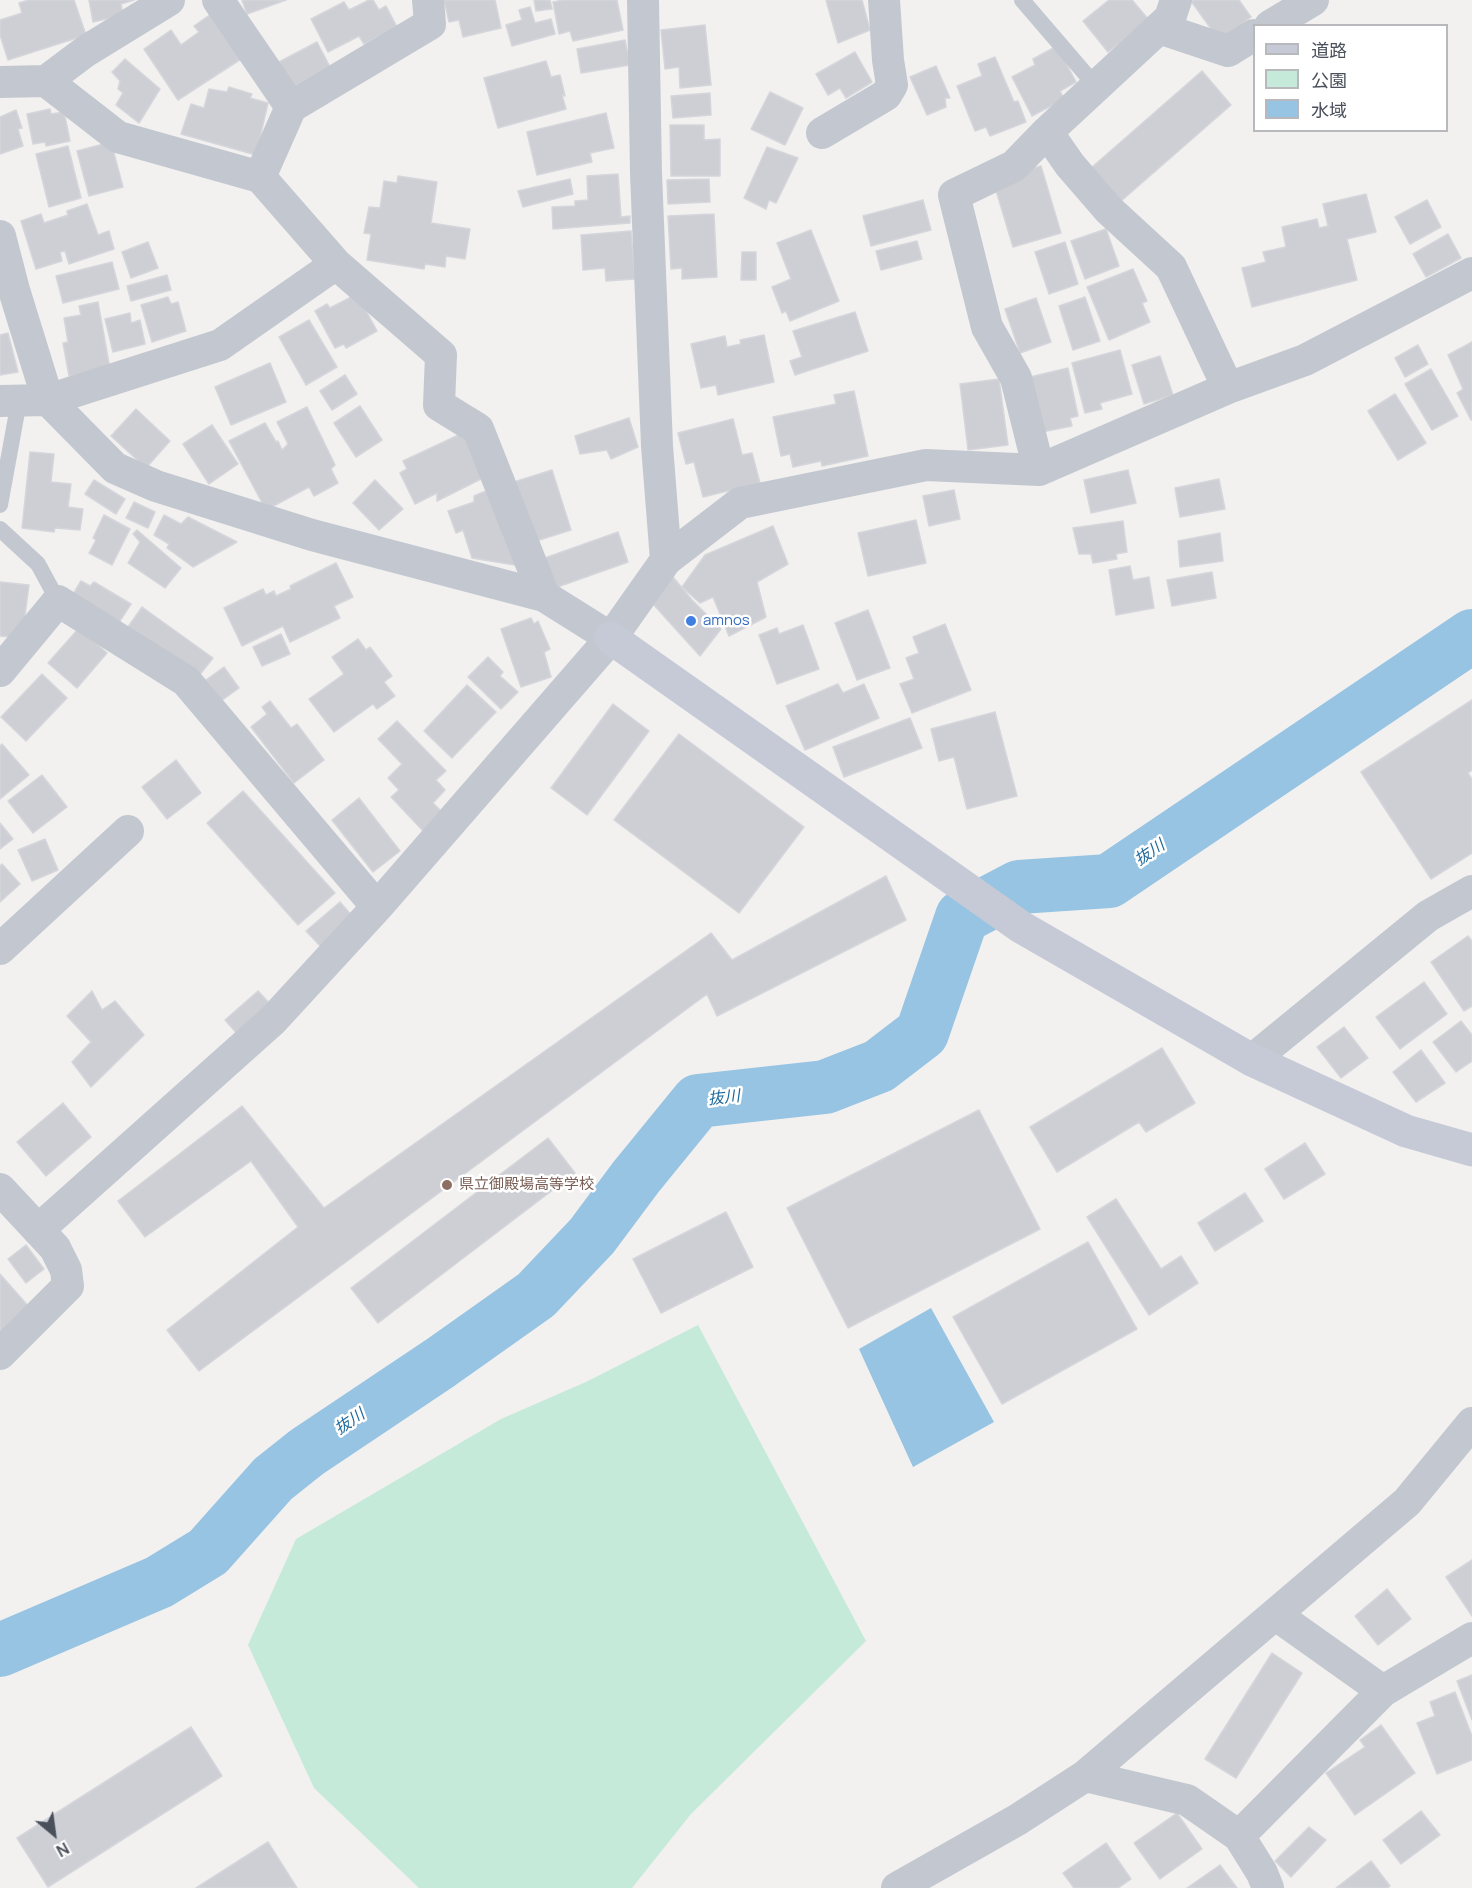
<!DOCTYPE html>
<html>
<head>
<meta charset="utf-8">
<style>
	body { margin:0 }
	#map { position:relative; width:1472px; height:1888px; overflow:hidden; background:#f2f1f0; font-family:Manrope,"Noto Sans JP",sans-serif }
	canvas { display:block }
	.legend { position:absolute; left:1253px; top:24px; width:195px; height:108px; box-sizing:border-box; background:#fff; border:2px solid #b7b9bd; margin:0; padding:8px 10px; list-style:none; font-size:18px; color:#4a505b }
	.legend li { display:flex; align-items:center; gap:12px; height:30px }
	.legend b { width:30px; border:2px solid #b7b9bd }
	.north { position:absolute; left:24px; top:1804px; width:60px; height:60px; -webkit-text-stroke:4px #fff; paint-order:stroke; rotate:151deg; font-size:16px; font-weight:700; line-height:24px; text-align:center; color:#4a505b }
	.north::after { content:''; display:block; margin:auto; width:21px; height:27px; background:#4a505b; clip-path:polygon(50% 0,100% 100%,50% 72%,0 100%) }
</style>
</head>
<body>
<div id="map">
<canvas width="1472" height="1888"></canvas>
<ul class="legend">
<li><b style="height:8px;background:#c5cad6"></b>道路</li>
<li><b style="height:16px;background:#c5eada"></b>公園</li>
<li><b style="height:16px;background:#97c4e2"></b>水域</li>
</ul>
<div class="north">N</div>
</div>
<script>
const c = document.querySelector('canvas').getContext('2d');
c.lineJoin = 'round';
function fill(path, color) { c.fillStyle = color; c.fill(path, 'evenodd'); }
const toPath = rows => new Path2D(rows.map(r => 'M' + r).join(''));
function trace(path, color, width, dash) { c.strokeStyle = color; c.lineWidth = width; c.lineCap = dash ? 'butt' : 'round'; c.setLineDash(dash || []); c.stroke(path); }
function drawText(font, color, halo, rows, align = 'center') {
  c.font = font + ' Manrope,"Noto Sans JP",sans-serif'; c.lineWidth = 5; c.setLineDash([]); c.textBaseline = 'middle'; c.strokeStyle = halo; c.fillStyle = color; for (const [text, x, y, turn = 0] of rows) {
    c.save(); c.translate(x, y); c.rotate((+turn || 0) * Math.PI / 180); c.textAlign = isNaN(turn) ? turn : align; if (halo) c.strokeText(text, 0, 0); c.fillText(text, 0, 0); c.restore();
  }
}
const green = toPath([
	[698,1325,866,1641,691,1814,632,1888,419,1888,314,1788,248,1645,296,1539,501,1419,588,1381]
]);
const water = toPath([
	[931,1308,994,1422,913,1467,859,1349]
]);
const river = toPath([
	[0,1650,159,1582,208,1552,273,1479,307,1452,440,1363,536,1295,592,1236,636,1177,698,1101,825,1087,879,1066,922,1033,962,917,1019,887,1109,881,1472,636]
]);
const building = toPath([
	[29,0,74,0,86,35,8,60,0,35,0,20,22,13,19,3,29,0],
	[89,0,134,0,121,4,123,15,93,22,89,0],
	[242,0,286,0,247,14,242,0],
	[369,0,373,0,379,10,386,6,397,27,364,44,359,36,328,52,311,19,344,2,349,10,369,0],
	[444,0,495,0,501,28,463,37,459,20,449,22,444,0],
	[534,0,550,0,552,9,536,11,534,0],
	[564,0,617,0,623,30,573,41,570,31,559,34,553,2,564,0],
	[826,0,862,0,870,30,838,43,826,0],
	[1109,0,1132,0,1149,20,1108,52,1083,21,1109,0],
	[1193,0,1239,0,1251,17,1219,40,1191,1,1193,0],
	[530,7,535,23,551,19,555,34,512,46,506,25,522,20,519,10,530,7],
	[211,14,241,59,178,100,144,49,171,30,181,45,199,32,194,26,211,14],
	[705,25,711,85,680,88,679,67,665,69,661,30,705,25],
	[625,40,630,65,581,73,577,49,625,40],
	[317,42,330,67,293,87,279,62,317,42],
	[1057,46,1076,82,1060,91,1064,99,1032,116,1012,77,1035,65,1033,59,1057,46],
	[855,52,872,82,846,98,840,88,828,95,816,74,855,52],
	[995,57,1014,102,1018,101,1026,122,990,136,986,127,975,131,957,86,982,76,978,64,995,57],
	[125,59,160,89,139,123,116,105,123,93,118,89,120,81,112,72,125,59],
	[546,61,551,77,560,75,565,96,562,95,566,109,498,128,484,78,546,61],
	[936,66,950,98,945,98,946,107,927,115,910,77,936,66],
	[1202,71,1231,105,1120,202,1091,168,1202,71],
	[229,87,252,94,250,98,268,103,256,155,181,134,191,104,204,108,209,89,227,92,229,87],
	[770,92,803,108,785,145,751,129,770,92],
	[710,93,711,115,673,118,671,96,710,93],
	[50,109,51,114,64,112,70,141,46,146,45,142,33,144,27,114,50,109],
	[16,110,22,128,18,129,23,146,0,154,0,117,16,110],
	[606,113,614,148,590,153,592,162,537,175,527,132,606,113],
	[670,125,704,125,704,140,720,139,720,176,671,176,670,125],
	[111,142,123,187,89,196,77,151,111,142],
	[68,146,81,198,49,207,36,154,68,146],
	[767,147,798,158,776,203,769,200,766,209,744,198,767,147],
	[1041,166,1061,233,1013,247,995,187,1014,174,1041,166],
	[618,174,621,217,630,216,630,223,553,229,552,207,575,206,575,201,588,200,587,176,618,174],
	[398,176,437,182,431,223,470,229,465,259,446,256,445,267,425,264,424,269,367,260,371,234,364,233,369,207,380,208,384,181,397,183,398,176],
	[570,179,573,194,523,207,518,191,570,179],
	[709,179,710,202,668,204,667,180,709,179],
	[1366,194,1376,232,1347,239,1357,280,1252,307,1242,268,1266,262,1263,252,1286,247,1282,227,1317,219,1319,228,1328,226,1323,204,1366,194],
	[923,200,931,230,871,246,863,216,923,200],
	[1427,200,1441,227,1410,244,1395,217,1427,200],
	[87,204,98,235,109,231,114,249,69,264,65,251,60,252,62,261,36,269,21,221,41,214,44,223,68,215,67,211,87,204],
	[714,214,717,277,682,279,682,268,671,269,668,216,714,214],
	[1106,229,1119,266,1085,279,1071,241,1106,229],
	[811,230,839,301,790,321,786,311,782,313,772,287,791,279,777,243,811,230],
	[631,231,635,279,606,281,605,268,583,270,581,235,631,231],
	[1448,234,1461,258,1426,277,1413,254,1448,234],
	[917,241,922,259,881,270,876,251,917,241],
	[148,242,158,268,131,278,122,252,148,242],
	[1065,242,1078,284,1049,294,1035,252,1065,242],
	[742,252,756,252,756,280,741,280,742,252],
	[112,262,119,289,63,303,56,276,112,262],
	[1133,269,1147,301,1142,303,1150,322,1109,340,1087,287,1133,269],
	[167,275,171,290,131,301,127,286,167,275],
	[357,294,377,331,346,348,344,344,335,348,315,311,327,304,330,308,357,294],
	[168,297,171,304,178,302,186,331,152,342,141,305,168,297],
	[1085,297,1100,341,1073,350,1059,306,1085,297],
	[1036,298,1051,342,1020,353,1005,309,1036,298],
	[98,302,110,369,69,376,63,343,68,342,64,318,81,315,79,306,98,302],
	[855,312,868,351,795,375,790,361,802,357,793,331,855,312],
	[130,313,131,323,140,320,145,344,113,352,105,319,130,313],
	[309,320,337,367,306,385,279,337,309,320],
	[8,333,18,372,0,375,0,335,8,333],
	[764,335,774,382,718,395,716,385,701,388,691,344,725,336,727,347,741,344,740,340,764,335],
	[1472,342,1472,420,1471,420,1457,393,1463,389,1448,355,1472,342],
	[1418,345,1428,364,1405,377,1395,358,1418,345],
	[1120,350,1132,394,1100,403,1102,409,1085,413,1072,363,1120,350],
	[1160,356,1173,395,1144,404,1132,365,1160,356],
	[270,363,286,402,231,425,215,387,270,363],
	[1068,368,1078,416,1070,418,1072,426,1042,432,1030,377,1068,368],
	[1431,369,1458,416,1432,430,1405,384,1431,369],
	[345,375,357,394,332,410,320,391,345,375],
	[999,379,1008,445,968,450,960,384,999,379],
	[854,391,868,456,822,466,821,461,793,467,790,454,781,456,773,417,836,404,834,395,854,391],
	[1395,394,1426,443,1398,460,1368,411,1395,394],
	[360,406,382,440,356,457,334,423,360,406],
	[307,407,335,465,331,469,338,483,314,496,309,487,266,510,229,441,265,423,276,442,278,441,282,450,288,444,277,422,307,407],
	[136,409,170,441,146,468,111,436,136,409],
	[629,418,638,447,611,459,607,450,580,454,575,436,629,418],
	[733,419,742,455,752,453,760,483,703,497,694,462,686,464,678,433,733,419],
	[212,425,238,464,209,484,183,444,212,425],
	[467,431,489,475,437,501,437,493,415,504,400,473,407,469,403,461,467,431],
	[30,452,54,454,51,482,71,484,68,507,83,509,80,530,55,528,54,532,22,528,30,452],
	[552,470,571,530,533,542,514,482,552,470],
	[1128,470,1136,503,1091,513,1084,480,1128,470],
	[1219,479,1225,509,1180,517,1175,488,1219,479],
	[94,480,125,499,116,514,85,494,94,480],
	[375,480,403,509,379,530,353,503,375,480],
	[493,488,521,566,472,558,463,530,456,533,448,511,474,502,474,496,493,488],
	[954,490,960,519,929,526,923,496,954,490],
	[134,502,155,512,148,528,126,518,134,502],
	[104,515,130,529,112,565,89,553,96,540,93,538,104,515],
	[164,515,181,524,188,517,237,542,193,567,167,548,169,544,154,535,164,515],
	[916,520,926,563,868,576,858,533,916,520],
	[1123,521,1127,552,1116,554,1117,559,1093,563,1091,554,1079,554,1073,528,1123,521],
	[773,526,788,564,757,582,766,617,729,636,713,597,700,603,682,587,705,555,773,526],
	[137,530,181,568,165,588,128,563,140,542,133,534,137,530],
	[618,532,628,562,552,589,542,559,618,532],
	[1220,533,1223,561,1180,567,1178,541,1220,533],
	[336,563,353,597,334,606,340,618,290,642,283,626,242,646,224,608,263,589,266,595,274,591,276,596,291,589,290,586,336,563],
	[1130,566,1133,580,1149,577,1154,608,1116,615,1109,570,1130,566],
	[1212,572,1216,598,1172,606,1167,580,1212,572],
	[673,577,692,600,721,629,700,656,652,603,673,577],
	[81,581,90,586,94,582,131,604,118,624,72,596,81,581],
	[0,582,29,585,22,638,0,636,0,582],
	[142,607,213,658,198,677,128,627,142,607],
	[868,610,890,668,857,680,835,623,868,610],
	[531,618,534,624,538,621,550,649,544,652,551,677,521,687,501,629,531,618],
	[945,624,971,690,912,713,900,684,914,679,906,658,919,653,913,637,945,624],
	[803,625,819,669,777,684,759,635,777,628,779,634,803,625],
	[79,628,107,653,77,688,48,663,79,628],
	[281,634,290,654,262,666,253,647,281,634],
	[358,639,366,650,370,647,392,676,384,682,395,696,377,709,373,704,334,732,309,699,344,674,332,657,358,639],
	[488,657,503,672,500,676,518,692,501,709,468,677,488,657],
	[224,667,239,688,221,701,206,680,224,667],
	[42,674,67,698,26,741,1,717,42,674],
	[838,684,843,693,864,684,879,718,805,750,786,706,838,684],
	[467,685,496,712,452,758,424,731,467,685],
	[1472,700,1472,770,1468,773,1472,779,1472,853,1431,879,1361,772,1472,700],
	[270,701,291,728,297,724,324,760,294,783,251,727,267,714,262,707,270,701],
	[613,704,649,731,587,815,551,788,613,704],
	[995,712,1017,796,967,809,954,757,939,761,931,729,995,712],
	[910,718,922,748,844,777,833,747,910,718],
	[397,721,446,771,436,780,445,790,433,803,444,814,425,833,391,797,399,790,388,778,402,764,378,739,397,721],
	[679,734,804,827,739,913,614,820,679,734],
	[2,744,29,775,0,799,0,746,2,744],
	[176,760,201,793,167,819,142,787,176,760],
	[42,775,67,807,33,833,8,801,42,775],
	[243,791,335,893,298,925,207,823,243,791],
	[359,798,400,851,373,872,332,820,359,798],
	[0,823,13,839,0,849,0,823],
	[45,839,58,870,32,881,18,850,45,839],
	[2,864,20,884,0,902,0,866,2,864],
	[886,876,906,920,717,1016,707,994,199,1371,167,1330,298,1227,251,1161,145,1237,118,1201,242,1106,324,1208,711,933,732,960,886,876],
	[340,902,354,918,321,947,306,931,340,902],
	[1468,936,1472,941,1472,1006,1464,1011,1431,962,1468,936],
	[1424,982,1447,1014,1400,1049,1376,1017,1424,982],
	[92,991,102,1010,115,1001,144,1035,91,1087,72,1062,91,1042,67,1016,92,991],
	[258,991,273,1007,240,1037,225,1020,258,991],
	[1461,1021,1472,1035,1472,1061,1456,1072,1433,1042,1461,1021],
	[1344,1027,1368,1058,1341,1078,1317,1047,1344,1027],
	[1162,1048,1195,1103,1146,1132,1139,1122,1057,1172,1030,1127,1162,1048],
	[1421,1050,1445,1083,1416,1102,1393,1072,1421,1050],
	[63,1103,91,1137,46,1176,17,1142,63,1103],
	[979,1110,1040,1229,848,1328,787,1208,979,1110],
	[548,1138,575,1173,378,1323,351,1288,548,1138],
	[1305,1143,1325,1174,1284,1199,1265,1169,1305,1143],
	[1245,1193,1263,1221,1215,1251,1198,1223,1245,1193],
	[1116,1199,1161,1269,1181,1256,1198,1283,1149,1315,1087,1217,1116,1199],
	[726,1212,753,1267,661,1313,633,1259,726,1212],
	[1088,1242,1137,1329,1002,1404,953,1317,1088,1242],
	[26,1245,44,1269,26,1283,8,1259,26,1245],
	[0,1274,30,1308,0,1334,0,1274],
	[1472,1560,1472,1616,1446,1577,1472,1560],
	[1387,1589,1411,1619,1378,1645,1355,1616,1387,1589],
	[1272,1653,1302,1673,1236,1778,1205,1759,1272,1653],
	[1472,1675,1472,1720,1457,1681,1472,1675],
	[1455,1692,1472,1736,1472,1760,1437,1774,1417,1723,1435,1716,1430,1702,1455,1692],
	[1381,1725,1415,1773,1355,1815,1326,1773,1365,1747,1360,1740,1381,1725],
	[191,1727,222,1776,48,1887,17,1838,191,1727],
	[1421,1811,1440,1835,1401,1864,1383,1840,1421,1811],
	[1177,1813,1202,1849,1160,1879,1134,1843,1177,1813],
	[1309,1827,1326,1840,1291,1877,1275,1861,1309,1827],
	[268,1842,297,1888,196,1888,268,1842],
	[1106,1843,1131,1879,1118,1888,1074,1888,1063,1873,1106,1843],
	[1371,1861,1390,1886,1387,1888,1336,1888,1371,1861],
	[1220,1865,1237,1888,1187,1888,1220,1865]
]);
const lane = toPath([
	[1022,0,1095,85],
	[0,505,19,401],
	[0,529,38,564,58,601]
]);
const street = toPath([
	[218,0,291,107],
	[428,0,430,24,291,107,260,177,336,264,441,355,439,405,478,429,544,596],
	[643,0,646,173,657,446,666,560],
	[1176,0,1170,18,1047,132,1070,165,1109,210,1171,267,1228,388],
	[1270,26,1313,0],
	[1159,28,1228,51,1254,35],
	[46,81,118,137,260,177],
	[0,82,46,81,86,51,169,0],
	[822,133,886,95,892,85,888,60,884,0],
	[0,236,14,290,48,400,115,468,156,486,312,535,544,596,611,638],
	[0,401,48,400,220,345,336,264],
	[1039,470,1016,378,987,327,954,195,1014,166,1047,132],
	[0,671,58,601,186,681,377,907],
	[0,949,128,831],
	[1252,1060,1428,916,1472,891],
	[0,1189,55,1248,66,1270,68,1286,0,1354],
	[38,1230,273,1020,377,907,611,638,666,560,740,503,926,465,1039,470,1228,388,1305,360,1472,273],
	[1276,1615,1383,1691],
	[1085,1776,1187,1800,1239,1836,1262,1873,1268,1888],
	[1239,1836,1383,1691,1472,1638],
	[897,1888,1017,1820,1085,1776,1407,1502,1472,1423]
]);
const secondary = toPath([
	[611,638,1021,927,1252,1060,1406,1131,1472,1150]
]);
const markers = [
	[691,621,6,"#3f7fe0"],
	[447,1185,6,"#8d6e63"]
];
const shopNames = [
	["amnos",703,621]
];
const educationNames = [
	["県立御殿場高等学校",459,1185]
];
const waterNames = [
	["抜川",1150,853,-34],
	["抜川",724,1098,-6],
	["抜川",350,1422,-34]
];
fill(green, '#c5eada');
fill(water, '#97c4e2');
trace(river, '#97c4e2', 54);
fill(building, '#cecfd4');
trace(building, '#d5d6db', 1.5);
trace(lane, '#c3c8d0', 16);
trace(street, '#c3c8d0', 32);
trace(secondary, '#c5cad6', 33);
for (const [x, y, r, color] of markers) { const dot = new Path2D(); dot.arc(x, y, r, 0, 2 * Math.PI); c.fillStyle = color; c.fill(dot); trace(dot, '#fff', 2); }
drawText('15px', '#366cbe', '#fff', shopNames, 'left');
drawText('15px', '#785e54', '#fff', educationNames, 'left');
drawText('italic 16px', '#1e699b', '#fff', waterNames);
</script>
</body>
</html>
